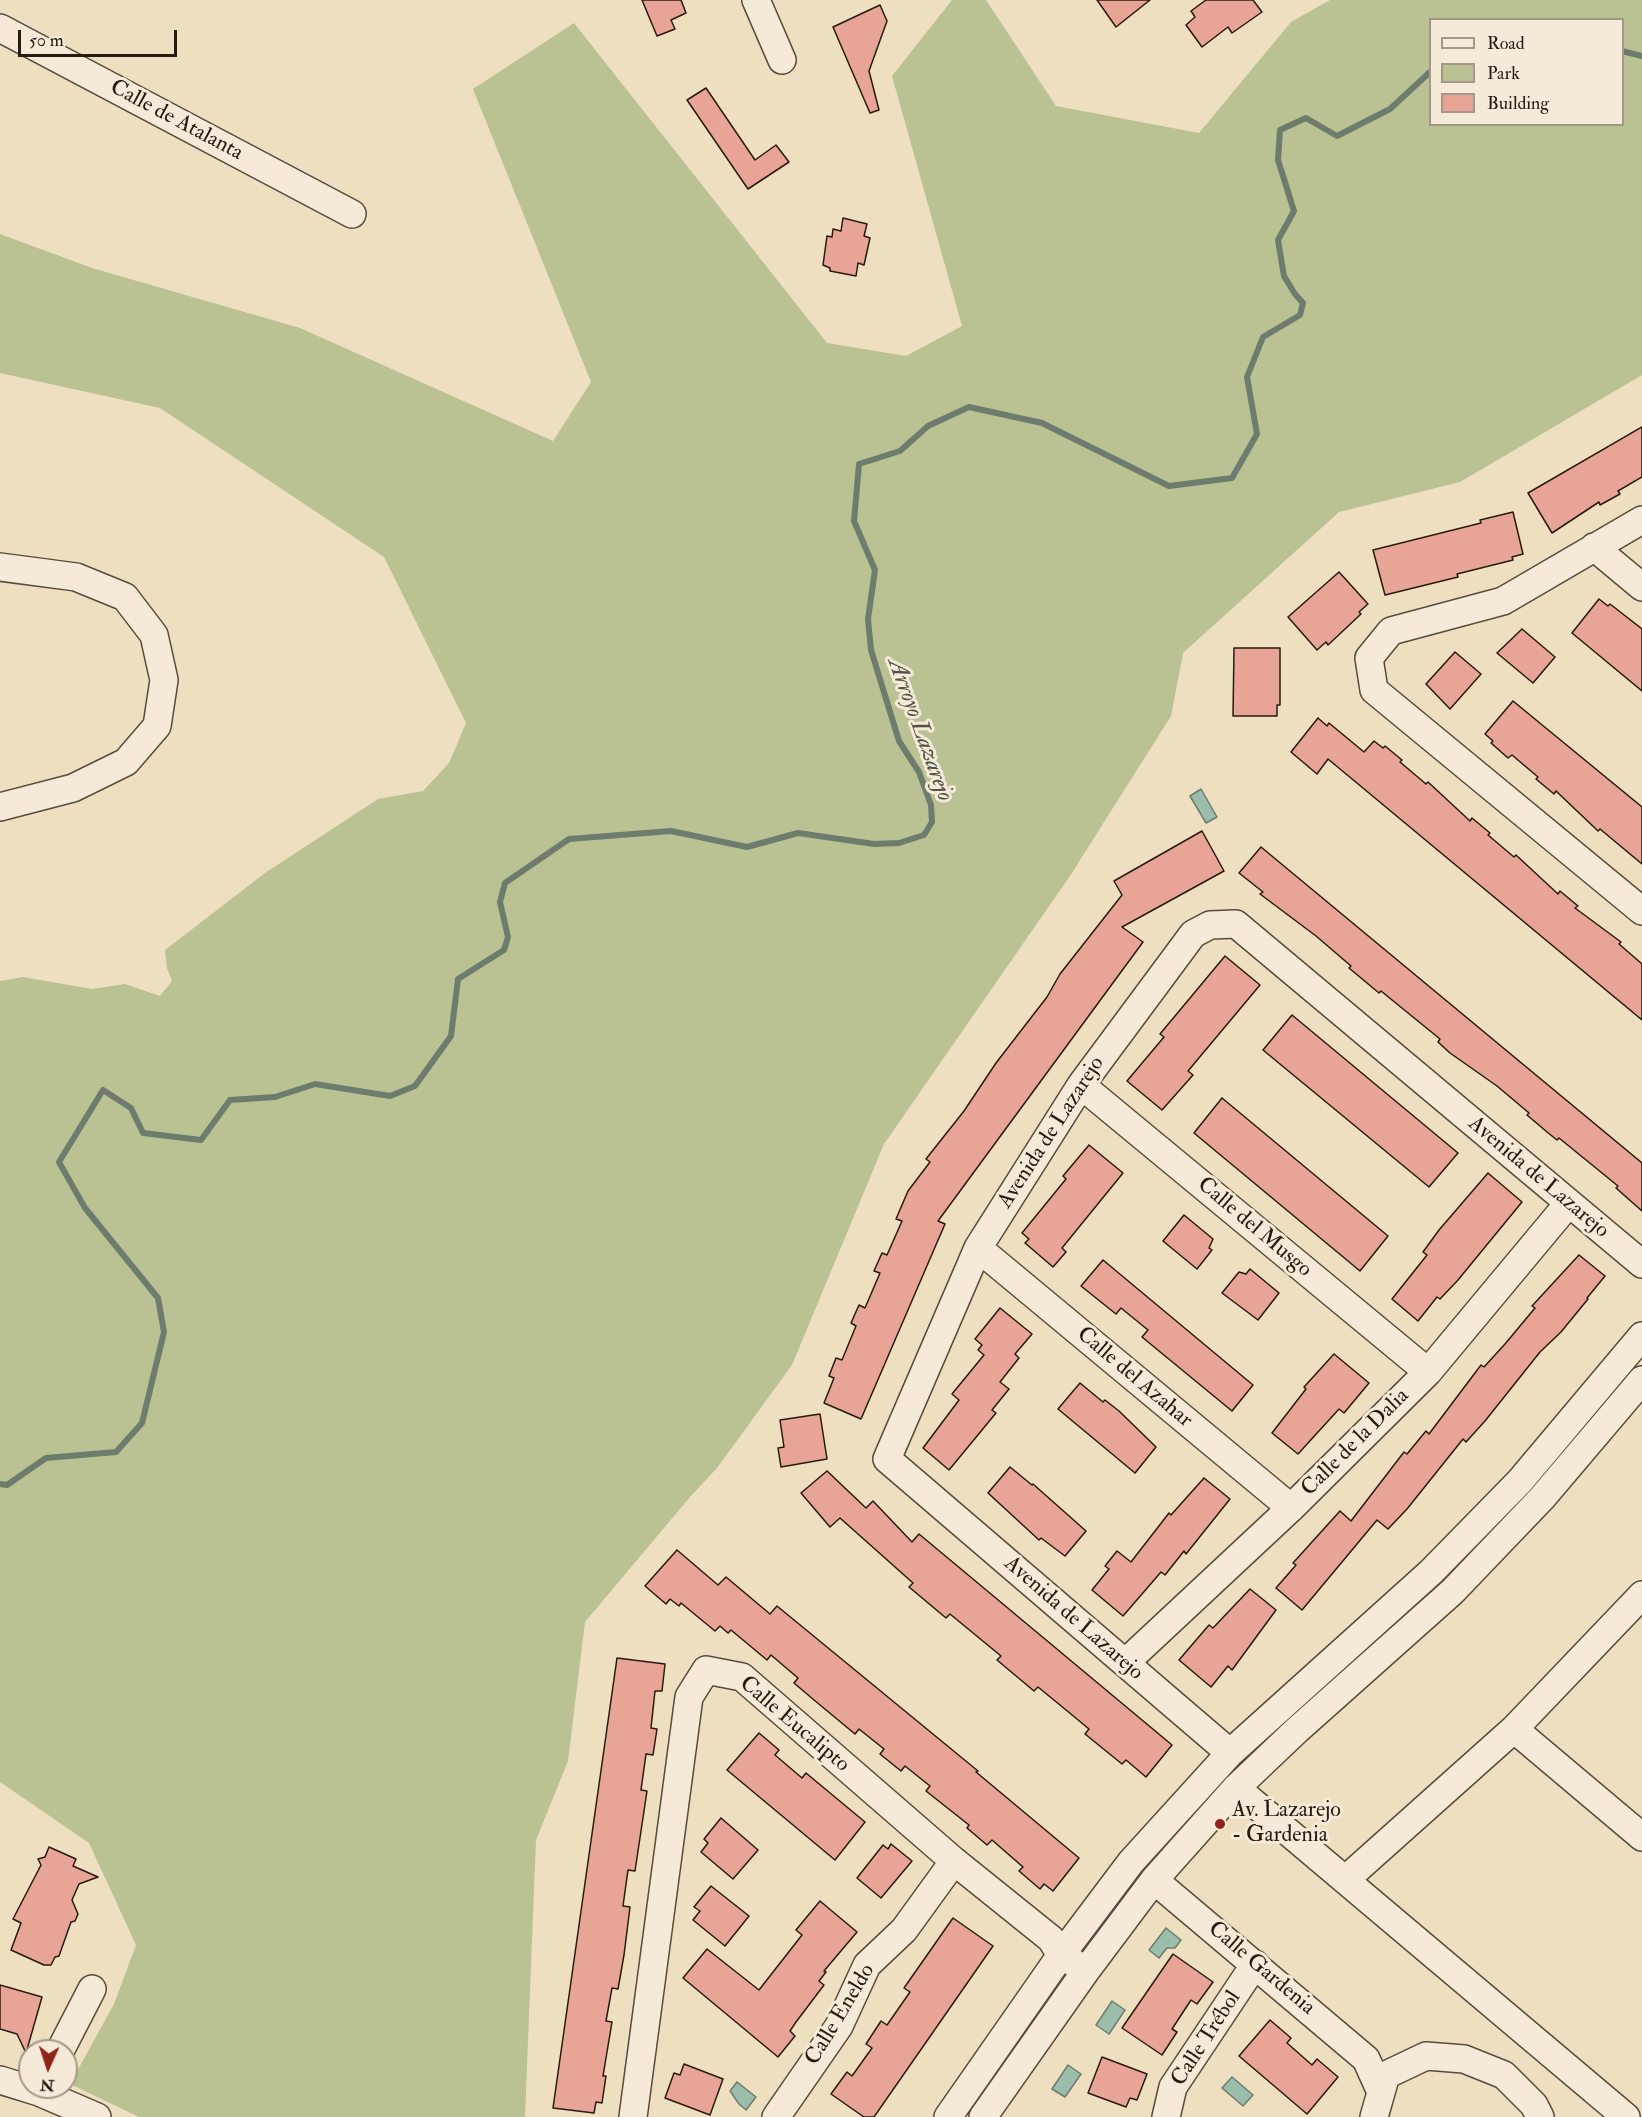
<!DOCTYPE html>
<html>
<head>
<meta charset="utf-8">
<style>
	body { margin:0 }
	#map { position:relative; width:1642px; height:2117px; overflow:hidden; background:#efdfc1; font-family:"IM FELL Double Pica",serif }
	canvas { display:block }
	.legend { position:absolute; left:1429px; top:18px; width:195px; height:108px; box-sizing:border-box; background:#f5ead7; border:2px solid #a39787; margin:0; padding:8px 10px; list-style:none; font-size:18px; color:#271a0e }
	.legend li { display:flex; align-items:center; gap:12px; height:30px }
	.legend b { width:30px; border:2px solid #a39787 }
	.north { position:absolute; left:18px; top:2039px; width:60px; height:60px; box-sizing:border-box; background:#f5ead7; border:2px solid #a39787; border-radius:50%; rotate:183deg; font-size:16px; font-weight:700; line-height:24px; text-align:center; color:#271a0e }
	.north::after { content:''; display:block; margin:auto; width:21px; height:27px; background:#8f2418; clip-path:polygon(50% 0,100% 100%,50% 72%,0 100%) }
	.scale { position:absolute; left:18px; top:30px; width:159px; height:27px; box-sizing:border-box; border:3px solid #271a0e; border-top:0; padding-left:8px; font-size:18px; line-height:21px; white-space:nowrap; color:#271a0e; -webkit-text-stroke:4px #f5ead7; paint-order:stroke }
</style>
</head>
<body>
<div id="map">
<canvas width="1642" height="2117"></canvas>
<ul class="legend">
<li><b style="height:8px;background:#f5ead7"></b>Road</li>
<li><b style="height:16px;background:#bac192"></b>Park</li>
<li><b style="height:16px;background:#e8a597"></b>Building</li>
</ul>
<div class="north">N</div>
<div class="scale">50 m</div>
</div>
<script>
const c = document.querySelector('canvas').getContext('2d');
c.lineJoin = 'round';
function fill(path, color) { c.fillStyle = color; c.fill(path, 'evenodd'); }
const toPath = rows => new Path2D(rows.map(r => 'M' + r).join(''));
function trace(path, color, width, dash) { c.strokeStyle = color; c.lineWidth = width; c.lineCap = dash ? 'butt' : 'round'; c.setLineDash(dash || []); c.stroke(path); }
function drawText(font, color, halo, rows, align = 'center') {
  c.font = font + ' "IM FELL Double Pica",serif'; c.lineWidth = 6; c.setLineDash([]); c.textBaseline = 'middle'; c.strokeStyle = halo; c.fillStyle = color; for (const [text, x, y, turn = 0] of rows) {
    c.save(); c.translate(x, y); c.rotate((+turn || 0) * Math.PI / 180); c.textAlign = isNaN(turn) ? turn : align; if (halo) c.strokeText(text, 0, 0); c.fillText(text, 0, 0); c.restore();
  }
}
const green = toPath([
	[952,0,986,0,1056,106,1199,133,1291,22,1330,0,1642,0,1642,375,1460,482,1339,512,1183,653,1171,716,1070,876,884,1144,792,1365,717,1468,690,1497,585,1622,568,1761,536,1840,525,2117,139,2117,70,2084,114,2004,136,1945,89,1843,0,1782,0,981,23,977,92,989,125,984,160,996,172,981,167,968,165,950,265,873,378,799,423,791,449,763,466,723,384,557,160,408,0,373,0,234,92,268,300,328,553,441,591,382,473,89,574,23,827,343,906,356,962,326,892,76],
	[1430,20,1622,20,1622,124,1430,124]
]);
const water = toPath([
	[1201,789,1217,817,1206,823,1190,796,1201,789],
	[1166,1928,1181,1940,1175,1948,1167,1948,1159,1958,1149,1950,1166,1928],
	[1112,2001,1125,2010,1109,2034,1096,2025,1112,2001],
	[1068,2065,1081,2074,1065,2097,1052,2089,1068,2065],
	[1232,2077,1253,2095,1243,2106,1222,2088,1232,2077],
	[737,2082,756,2097,746,2110,739,2104,730,2091,737,2082]
]);
const stream = toPath([
	[1622,51,1642,56],
	[0,1484,7,1485,46,1458,116,1452,142,1423,164,1332,158,1298,85,1208,59,1162,103,1090,131,1108,143,1133,201,1140,230,1100,275,1097,315,1084,390,1096,415,1086,451,1036,458,979,504,950,508,937,500,902,505,883,569,839,671,831,747,847,798,833,874,844,899,843,924,835,932,822,931,805,919,772,899,741,871,650,868,619,875,570,854,521,859,464,900,451,928,426,969,407,1042,423,1169,486,1232,478,1257,434,1247,377,1263,337,1300,315,1303,303,1295,294,1284,276,1278,240,1294,211,1278,160,1280,130,1306,118,1337,136,1390,109,1430,72]
]);
const building = toPath([
	[642,0,681,0,686,13,671,20,675,29,657,36,642,0],
	[1097,0,1150,0,1116,27,1097,0],
	[1206,0,1253,0,1262,12,1232,33,1228,27,1202,47,1186,25,1195,17,1191,11,1206,0],
	[880,5,887,21,869,71,879,110,870,113,833,27,880,5],
	[706,88,755,160,776,145,789,162,748,189,687,100,706,88],
	[843,218,867,224,864,236,870,238,864,265,858,263,856,276,830,271,830,268,823,265,827,236,832,237,833,229,841,231,843,218],
	[1642,427,1642,477,1618,491,1620,494,1600,505,1599,502,1552,533,1528,493,1642,427],
	[1513,512,1523,554,1512,557,1513,560,1457,574,1458,577,1385,595,1373,550,1481,523,1480,520,1513,512],
	[1339,572,1368,604,1359,612,1361,614,1328,645,1326,642,1317,650,1288,617,1339,572],
	[1599,599,1608,606,1610,604,1642,629,1642,691,1572,633,1599,599],
	[1522,629,1555,657,1533,683,1497,653,1522,629],
	[1234,648,1280,648,1280,705,1277,705,1277,716,1233,716,1234,648],
	[1455,652,1481,674,1450,709,1426,684,1455,652],
	[1513,701,1642,807,1642,864,1600,829,1598,831,1556,791,1554,794,1536,779,1538,777,1512,755,1508,758,1491,743,1493,741,1485,734,1513,701],
	[1318,718,1327,726,1329,723,1364,752,1374,741,1383,748,1385,746,1402,760,1400,762,1426,784,1428,782,1470,821,1472,818,1490,833,1488,835,1514,857,1516,855,1558,894,1560,891,1578,906,1575,908,1621,942,1619,944,1642,964,1642,1020,1328,759,1317,774,1291,752,1318,718],
	[1202,831,1224,871,1122,927,1143,942,938,1221,945,1224,861,1419,824,1403,834,1378,829,1376,836,1358,842,1360,856,1326,851,1323,859,1305,865,1308,880,1273,874,1271,882,1253,887,1255,902,1221,896,1219,908,1191,930,1162,926,1159,964,1111,996,1063,1047,997,1060,974,1122,895,1114,881,1202,831],
	[1261,847,1642,1163,1642,1211,1616,1188,1618,1186,1559,1138,1557,1140,1547,1132,1527,1115,1529,1113,1497,1086,1450,1053,1438,1042,1440,1039,1381,991,1379,993,1349,968,1351,966,1316,936,1260,894,1263,892,1239,873,1261,847],
	[1225,956,1260,985,1188,1071,1193,1075,1162,1110,1127,1081,1164,1037,1160,1034,1225,956],
	[1292,1015,1458,1153,1429,1187,1263,1050,1292,1015],
	[1222,1098,1388,1236,1360,1271,1194,1133,1222,1098],
	[1089,1145,1123,1173,1062,1248,1066,1252,1053,1267,1025,1243,1029,1239,1022,1233,1066,1179,1063,1176,1089,1145],
	[1488,1173,1522,1202,1458,1280,1440,1299,1437,1297,1418,1321,1392,1299,1427,1255,1423,1252,1439,1230,1488,1173],
	[1184,1215,1213,1239,1209,1248,1212,1250,1197,1269,1163,1241,1184,1215],
	[1579,1255,1605,1276,1587,1298,1588,1299,1561,1332,1540,1352,1485,1421,1466,1442,1463,1439,1407,1509,1388,1529,1377,1520,1302,1610,1276,1588,1296,1565,1293,1563,1340,1511,1351,1521,1404,1452,1407,1454,1426,1431,1429,1434,1481,1365,1484,1367,1505,1344,1535,1308,1532,1306,1579,1255],
	[1103,1260,1253,1385,1232,1411,1142,1337,1148,1330,1121,1308,1116,1314,1081,1286,1103,1260],
	[1250,1269,1279,1293,1258,1320,1222,1293,1239,1272,1246,1274,1250,1269],
	[1000,1308,1032,1334,1015,1354,1019,1358,1000,1382,1009,1389,992,1410,996,1413,949,1470,923,1448,959,1400,952,1394,984,1355,978,1350,982,1345,975,1339,1000,1308],
	[1334,1354,1369,1383,1344,1413,1339,1409,1298,1454,1272,1433,1306,1389,1304,1387,1334,1354],
	[1080,1383,1103,1402,1105,1400,1119,1411,1156,1447,1135,1473,1058,1409,1080,1383],
	[820,1414,827,1459,781,1467,778,1448,784,1447,780,1420,820,1414],
	[1010,1467,1032,1485,1033,1484,1086,1531,1065,1556,1041,1538,1039,1540,988,1493,1010,1467],
	[827,1471,866,1508,873,1501,912,1542,919,1534,1172,1745,1146,1777,1126,1760,1122,1764,1085,1734,1089,1729,1060,1705,1038,1687,1034,1691,997,1660,1001,1656,950,1614,946,1618,909,1587,913,1583,840,1518,830,1527,801,1493,827,1471],
	[1204,1478,1230,1499,1186,1554,1184,1551,1165,1575,1161,1572,1123,1616,1092,1590,1109,1569,1105,1566,1117,1551,1131,1562,1169,1513,1171,1515,1204,1478],
	[677,1550,718,1585,726,1577,770,1614,777,1606,978,1771,976,1772,1079,1858,1053,1891,1044,1884,1040,1889,1019,1871,1023,1867,992,1840,987,1845,967,1828,969,1825,926,1791,930,1786,905,1766,901,1771,880,1754,884,1749,859,1729,855,1734,814,1700,794,1683,798,1678,771,1655,767,1660,731,1630,728,1633,720,1626,715,1631,681,1603,679,1606,670,1599,666,1604,645,1586,677,1550],
	[1250,1589,1276,1610,1232,1670,1228,1666,1211,1687,1179,1660,1209,1625,1213,1628,1250,1589],
	[617,1658,665,1664,662,1691,655,1691,651,1728,657,1729,653,1755,646,1754,641,1790,647,1791,635,1871,628,1870,623,1906,630,1907,624,1955,618,1989,612,1988,606,2021,612,2022,603,2076,606,2076,602,2103,596,2102,594,2113,553,2108,617,1658],
	[759,1733,779,1750,775,1755,802,1778,806,1773,865,1822,835,1860,727,1770,759,1733],
	[721,1818,758,1850,733,1879,701,1852,708,1843,704,1839,721,1818],
	[891,1844,912,1861,881,1898,857,1878,883,1845,888,1849,891,1844],
	[49,1847,76,1859,73,1866,98,1877,79,1884,72,1900,78,1914,75,1921,71,1922,59,1956,55,1957,51,1965,44,1965,11,1950,21,1923,13,1919,41,1865,38,1859,45,1857,49,1847],
	[711,1886,749,1916,725,1946,693,1920,700,1911,694,1907,711,1886],
	[820,1901,857,1932,824,1971,826,1972,819,1981,824,1985,796,2022,790,2031,795,2036,778,2057,683,1978,707,1949,759,1990,802,1935,796,1930,820,1901],
	[953,1918,993,1946,874,2117,864,2117,831,2094,847,2072,852,2076,872,2048,866,2044,881,2021,887,2025,910,1992,904,1988,953,1918],
	[1173,1954,1213,1982,1197,2004,1191,2000,1172,2029,1177,2032,1162,2055,1122,2028,1173,1954],
	[0,1985,42,1997,26,2053,17,2034,0,2029,0,1985],
	[1270,2020,1291,2038,1287,2043,1312,2065,1317,2059,1338,2077,1307,2114,1239,2056,1270,2020],
	[1102,2057,1147,2074,1137,2100,1130,2098,1126,2107,1088,2093,1102,2057],
	[684,2064,723,2079,710,2115,665,2098,674,2073,680,2075,684,2064]
]);
const minor = toPath([
	[756,0,782,60],
	[0,28,352,214],
	[1642,520,1503,601,1391,631,1369,658,1374,690,1642,911],
	[1594,547,1642,587],
	[0,567,76,577,125,597,154,635,164,680,157,726,126,762,73,788,0,807],
	[1081,1085,1428,1372],
	[978,1248,1291,1508],
	[1125,1663,1291,1508,1428,1372,1568,1204],
	[1514,1729,1642,1837],
	[1230,1753,887,1459,978,1248,1081,1085,1193,934,1210,925,1236,924,1642,1264],
	[1236,1788,1626,2117],
	[1154,1880,1366,2059,1380,2090],
	[1345,1880,1514,1729,1642,1595],
	[60,2051,92,1989],
	[0,2080,39,2092,97,2117],
	[633,2117,689,1697,706,1670,742,1677,954,1861,1051,1939,1061,1955,1074,1963],
	[776,2117,839,2026,867,1965,904,1930,954,1861],
	[948,2117,1061,1955,1131,1862,1230,1753,1431,1572,1520,1481,1642,1336],
	[983,2117,1085,1972,1154,1880,1236,1788,1297,1730,1453,1591,1542,1498,1642,1380],
	[1166,2117,1173,2087,1255,1964],
	[1374,2117,1386,2075,1426,2056,1464,2059,1504,2075,1534,2105,1540,2117]
]);
const markers = [
	[1220,1824,6,"#8f2418"]
];
const streetNames = [
	["Calle de Atalanta",176,121,28],
	["Avenida de Lazarejo",1052,1133,-57],
	["Avenida de Lazarejo",1538,1178,40],
	["Calle del Musgo",1254,1228,40],
	["Calle del Azahar",1134,1378,40],
	["Calle de la Dalia",1356,1443,-45],
	["Avenida de Lazarejo",1073,1619,41],
	["Calle Eucalipto",794,1725,40],
	["Calle Gardenia",1261,1969,40],
	["Calle Eneldo",841,2015,-59],
	["Calle Trébol",1207,2039,-57]
];
const poiNames = [
	["Av. Lazarejo",1232,1811],
	["- Gardenia",1232,1836]
];
const waterNames = [
	["Arroyo Lazarejo",919,730,70]
];
fill(green, '#bac192');
fill(water, '#9bbdac');
trace(water, '#6d7c6d', 1.5);
trace(stream, '#6d7c6d', 6);
fill(building, '#e8a597');
trace(building, '#271a0e', 1.5);
trace(minor, '#594b3b', 30);
trace(minor, '#f5ead7', 27);
for (const [x, y, r, color] of markers) { const dot = new Path2D(); dot.arc(x, y, r, 0, 2 * Math.PI); c.fillStyle = color; c.fill(dot); trace(dot, '#f5ead7', 2); }
drawText('22px', '#271a0e', '#f5ead7', streetNames);
drawText('22px', '#271a0e', '#f5ead7', poiNames, 'left');
drawText('italic 24px', '#505345', '#f5ead7', waterNames);
</script>
</body>
</html>
